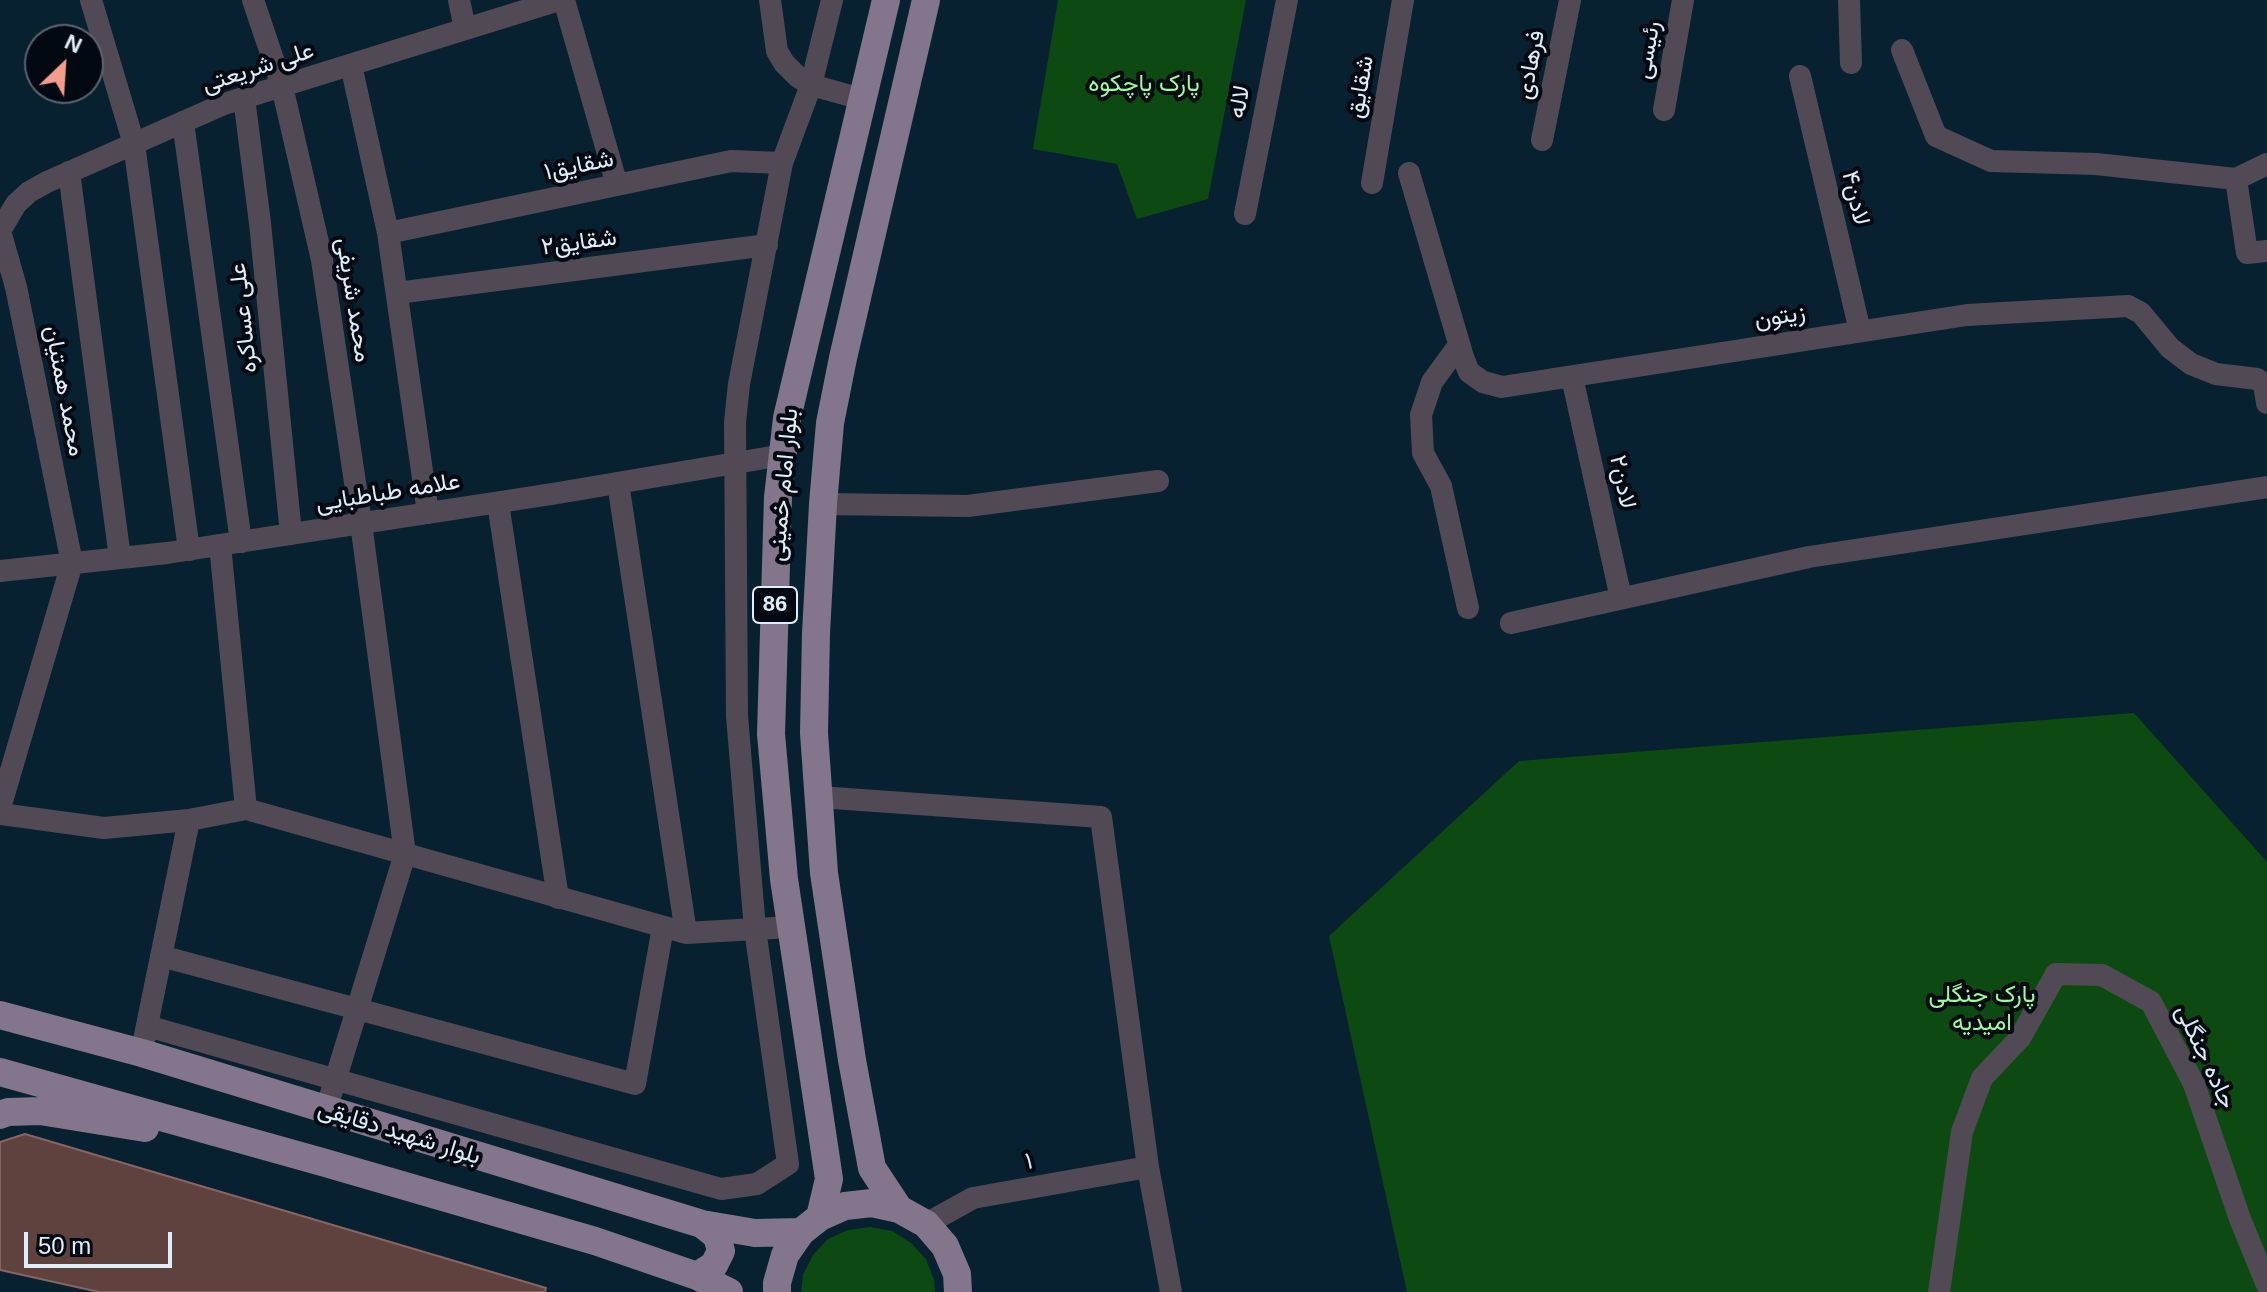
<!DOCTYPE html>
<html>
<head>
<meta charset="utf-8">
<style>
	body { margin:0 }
	#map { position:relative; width:2267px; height:1292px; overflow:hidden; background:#082131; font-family:Arial,sans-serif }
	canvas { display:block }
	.north { position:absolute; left:24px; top:24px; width:80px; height:80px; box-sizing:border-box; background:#020911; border:2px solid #5a656e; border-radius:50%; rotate:25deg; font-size:22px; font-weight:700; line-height:32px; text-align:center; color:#dfeef9 }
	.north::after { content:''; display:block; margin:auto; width:28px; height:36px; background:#f59d8d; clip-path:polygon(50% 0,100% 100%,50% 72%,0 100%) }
	.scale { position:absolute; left:24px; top:1232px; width:148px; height:36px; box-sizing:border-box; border:4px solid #dfeef9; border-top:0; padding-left:10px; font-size:24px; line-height:28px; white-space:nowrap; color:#dfeef9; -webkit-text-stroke:6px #020911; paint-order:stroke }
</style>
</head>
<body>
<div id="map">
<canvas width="2267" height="1292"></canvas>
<div class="north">N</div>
<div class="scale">50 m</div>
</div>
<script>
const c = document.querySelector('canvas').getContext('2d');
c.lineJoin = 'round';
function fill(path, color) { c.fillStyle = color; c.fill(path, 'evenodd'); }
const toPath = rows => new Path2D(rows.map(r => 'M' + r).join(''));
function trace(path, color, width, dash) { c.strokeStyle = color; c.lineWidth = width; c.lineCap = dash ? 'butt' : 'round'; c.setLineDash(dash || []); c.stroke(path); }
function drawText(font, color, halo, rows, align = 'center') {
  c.font = font + ' Arial,Vazirmatn,sans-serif'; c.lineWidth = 8; c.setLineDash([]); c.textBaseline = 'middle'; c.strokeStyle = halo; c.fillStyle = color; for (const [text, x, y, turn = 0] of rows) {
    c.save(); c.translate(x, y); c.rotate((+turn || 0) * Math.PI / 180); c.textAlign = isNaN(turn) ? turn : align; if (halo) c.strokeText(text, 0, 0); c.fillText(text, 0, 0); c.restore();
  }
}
const green = toPath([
	[1058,0,1246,0,1208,199,1137,219,1117,164,1033,149],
	[2134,713,2267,862,2267,1292,1407,1292,1329,936,1519,761],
	[870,1227,892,1231,911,1243,926,1259,934,1280,935,1292,801,1292,803,1275,813,1255,828,1239,848,1230]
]);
const building = toPath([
	[25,1134,546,1288,545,1292,99,1292,0,1270,0,1142,25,1134]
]);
const minor = toPath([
	[91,0,134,144,189,550],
	[253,0,282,86,322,260,361,523,405,854,326,1110],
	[459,0,465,29],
	[564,0,617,185],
	[770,0,777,51,784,63,798,77,811,85,862,99],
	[1849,0,1851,63],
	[1902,50,1936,136,1991,161,2096,164,2236,179,2267,164],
	[351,65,388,233,428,513],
	[1800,76,1860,331],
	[244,98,260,223,291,534],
	[1664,110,1683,0],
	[183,122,241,542],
	[1542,140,1570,0],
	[69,172,120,558],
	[1409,173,1463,357,1469,372,1483,382,1502,387,1967,315,2128,306,2141,313,2170,348,2191,364,2216,374,2257,379,2264,384,2267,403],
	[2236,179,2247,253,2267,251],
	[1372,183,1403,0],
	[1245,214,1287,0],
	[0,231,16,204,29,192,47,182,224,104,559,0],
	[0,231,16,287,72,563,0,808],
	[388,233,731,161,782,163],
	[397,293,767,245],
	[1459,345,1432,382,1421,415,1423,453,1441,486,1468,608],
	[1572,377,1621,598],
	[618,483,686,933],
	[498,503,558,898],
	[823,504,968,506,1158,481],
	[220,545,246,809],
	[0,571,167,553,552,494,783,455],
	[1511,623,1809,557,2267,487],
	[819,797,1101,817,1148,1167,1171,1292],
	[0,814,104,828,189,820,246,809,686,933,791,927],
	[161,956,635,1084,663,927],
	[147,1026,721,1189,757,1184,788,1164,755,929,737,716,735,422,739,384,782,163,811,85,832,0],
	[144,1040,189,820],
	[926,1224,973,1198,1148,1167],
	[1939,1292,1962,1132,1982,1078,2020,1038,2056,974,2102,975,2151,1002,2194,1084,2240,1219,2267,1285]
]);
const major = toPath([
	[0,1015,142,1053,702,1224,755,1233,801,1232],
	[0,1072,322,1162,595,1241,697,1276,729,1292],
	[0,1115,8,1112,40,1111,145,1128],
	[899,1209,872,1168,852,1060,824,873,814,733,816,633,823,504,830,423,843,358,926,0],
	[820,1217,829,1179,784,879,771,734,778,497,787,418,886,0],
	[697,1276,714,1265,721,1251,717,1236,702,1224],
	[777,1292,777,1283,785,1255,801,1232,820,1217,845,1206,872,1203,899,1209,926,1224,945,1246,957,1274,958,1292]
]);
const shields = [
	[775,605,44]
];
const shieldNames = [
	["86",775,605]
];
const streetNames = [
	["رئیسی",1648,50,-80],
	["فرهادی",1531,65,-79],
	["علی شریعتی",258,68,-18],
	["شقایق",1361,87,-80],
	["لاله",1240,102,-79],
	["شقایق۱",579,166,-12],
	["لادن۴",1855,198,77],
	["شقایق۲",579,243,-8],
	["محمد شریفی",353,300,81],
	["زیتون",1780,317,-9],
	["علی عساکره",244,318,-96],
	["محمد همتیان",64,391,79],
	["لادن۲",1622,482,78],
	["بلوار امام خمینی",784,485,-85],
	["علامه طباطبایی",388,493,-9],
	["جاده جنگلی",2205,1057,65],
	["بلوار شهید دقایقی",399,1133,17],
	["۱",1029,1162,-10]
];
const parkNames = [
	["پارک پاچکوه",1144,84],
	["پارک جنگلی",1982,995],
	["امیدیه",1982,1023]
];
fill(green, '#0d4a12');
fill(building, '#5f413d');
trace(building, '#876662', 2);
trace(minor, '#514a55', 22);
trace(major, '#83768c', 28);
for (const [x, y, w] of shields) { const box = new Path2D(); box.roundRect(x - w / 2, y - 18, w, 36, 6); c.fillStyle = '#020911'; c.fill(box); trace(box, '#dfeef9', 2); }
drawText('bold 22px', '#dfeef9', null, shieldNames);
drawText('24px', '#dfeef9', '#020911', streetNames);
drawText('24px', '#9dfb9d', '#020911', parkNames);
</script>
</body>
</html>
